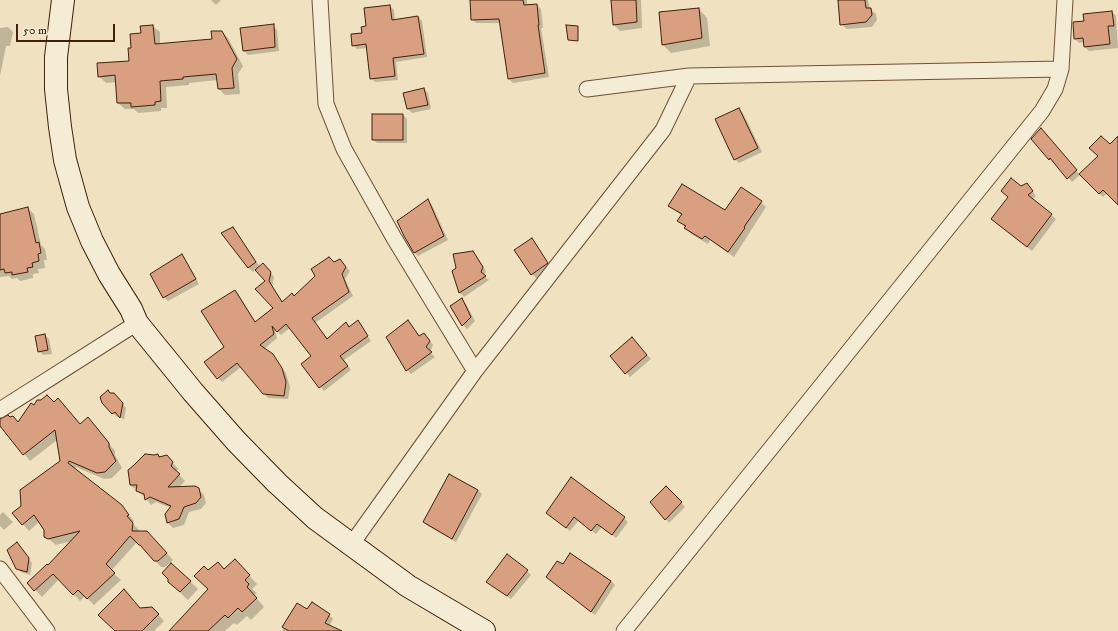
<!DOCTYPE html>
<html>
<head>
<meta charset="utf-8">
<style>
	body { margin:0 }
	#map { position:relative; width:1118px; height:631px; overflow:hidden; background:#f0e2c0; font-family:"IM FELL DW Pica",serif }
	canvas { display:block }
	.scale { position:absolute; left:16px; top:24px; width:99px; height:18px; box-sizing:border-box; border:2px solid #402009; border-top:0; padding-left:5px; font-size:12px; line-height:14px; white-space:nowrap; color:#402009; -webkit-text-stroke:3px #f5ecd6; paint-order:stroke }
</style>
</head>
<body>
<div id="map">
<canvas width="1118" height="631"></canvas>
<div class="scale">50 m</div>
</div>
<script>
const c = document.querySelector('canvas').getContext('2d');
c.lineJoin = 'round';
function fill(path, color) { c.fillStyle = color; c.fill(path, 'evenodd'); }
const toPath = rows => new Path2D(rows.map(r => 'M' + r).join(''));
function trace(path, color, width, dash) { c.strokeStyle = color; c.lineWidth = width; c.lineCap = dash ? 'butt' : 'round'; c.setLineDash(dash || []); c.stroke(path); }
const shadow = toPath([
	[211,0,221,0,216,5],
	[471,0,527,0,527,6,537,5,541,9,543,28,541,28,549,77,513,83,509,79,500,23,476,23,472,19],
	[612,0,641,0,642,28,620,31,614,25],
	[839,0,868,0,870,9,876,14,877,20,872,27,847,29,841,24],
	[390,6,394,10,395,21,418,17,422,21,427,57,396,62,398,80,375,82,371,78,367,48,357,49,353,45,367,27],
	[699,9,707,18,710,46,671,53,663,45],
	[1112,12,1116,16,1118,48,1089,51,1085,47,1084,42,1079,43,1075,39,1085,22],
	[153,26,160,32,160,45,213,40,221,32,228,38,243,66,238,74,240,94,225,95,219,89,218,80,189,83,189,85,166,87,167,108,161,108,161,111,138,113,134,109,125,109,118,103,117,82,106,83,99,76,130,62,132,49,142,34,141,27],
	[273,26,277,30,279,51,248,55,244,51],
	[8,27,13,32,10,46,6,46,0,76,0,28],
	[424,89,428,93,431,109,412,113,408,109],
	[739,109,743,113,762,152,739,163,735,159],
	[403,115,407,119,407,143,377,143,373,139],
	[1044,133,1080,175,1118,137,1118,203,1107,193,1103,197,1081,174,1072,182,1054,162,1053,163,1050,159],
	[1021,187,1031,189,1036,196,1031,200,1056,219,1032,251,992,219],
	[428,201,432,205,448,240,418,256,414,252],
	[761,202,766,207,734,257,710,240,708,244,691,234,679,221,682,216,670,206,725,212],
	[27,208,34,214,41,245,45,249,47,260,44,260,45,268,38,269,39,273,33,274,33,278,20,281,17,278,12,279,9,276,0,277,0,215],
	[236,232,260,267,267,268,274,277,272,286,283,302,294,297,334,263,340,260,350,271,345,279,353,296,315,323,328,339,346,323,350,327,358,322,371,341,344,360,351,370,324,391,302,364,312,356,290,328,281,335,275,329,277,338,264,349,276,359,286,373,290,387,288,399,268,398,241,367,222,382,218,378,225,347,235,291,239,295,256,323,275,308,266,281,255,269,253,272,249,268,223,233],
	[532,240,551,267,536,278,532,274],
	[473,252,477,257,486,271,484,276,489,280,464,297,460,293,453,272],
	[181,255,185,259,199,284,168,301,164,297],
	[462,300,466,304,475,321,467,329,463,325,452,306],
	[411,325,420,337,424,334,428,338,433,345,430,352,435,357,411,374,407,370,387,337],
	[45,335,49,339,52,354,43,355,39,351],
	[632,338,651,359,630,377,612,356],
	[118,398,126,408,124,420,119,416,117,417,113,413],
	[0,421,94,425,115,451,115,455,122,468,112,478,104,479,76,467,74,470,121,506,134,521,132,523,139,530,139,532,154,539,173,560,165,567,161,567,137,542,111,571,121,580,94,605,85,596,80,601,59,579,42,597,29,583,72,541,56,545,45,536,45,530,39,522,29,531,13,513,22,506,62,461,57,440,30,461,0,424],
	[158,455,161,458,172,462,178,469,176,472,185,481,178,488,198,489,204,495,206,503,201,509,189,512,184,525,173,528,167,522,171,508,156,502,151,505,145,497,130,485,154,456],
	[449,476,478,490,482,494,456,542,428,526,424,522],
	[666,487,685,507,669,523,666,519],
	[3,512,13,522,4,530,0,526,0,515],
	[551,516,624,518,628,522,616,538,602,527,596,534,579,520,570,531],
	[20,547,32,563,30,575,21,572,17,568],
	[563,566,611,581,615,585,595,615,547,577],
	[243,569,257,584,252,589,257,593,254,595,264,607,251,620,247,616,237,625,234,623,225,631,171,631,209,590,208,571],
	[527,571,531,575,511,599,492,586],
	[190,581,198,589,188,600,169,582],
	[298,604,307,610,329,615,333,619,329,626,338,631,282,631],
	[152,608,164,621,154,631,116,631,141,609]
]);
const building = toPath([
	[470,0,523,0,524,5,537,4,539,25,538,25,545,73,508,79,499,19,471,20,470,0],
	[611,0,636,0,637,22,613,25,611,0],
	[838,0,865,0,866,8,871,8,872,15,866,22,840,25,838,0],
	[390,5,392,20,418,16,424,54,393,58,395,76,370,79,366,44,352,46,351,34,362,33,361,27,366,26,364,8,390,5],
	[699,8,702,38,662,45,659,12,699,8],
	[1112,11,1114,26,1108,26,1110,44,1084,47,1083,38,1074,39,1073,22,1084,21,1083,14,1112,11],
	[274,24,275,47,243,51,240,28,274,24],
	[153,25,155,44,212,39,211,31,222,31,237,59,232,68,234,88,218,89,216,74,183,77,183,79,160,81,161,101,155,102,155,105,131,107,131,103,117,103,115,75,98,77,97,63,129,61,128,48,131,48,130,34,141,33,140,26,153,25],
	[566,25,578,26,578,41,568,40,566,25],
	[424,88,428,105,407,109,403,93,424,88],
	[739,108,758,148,734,160,715,119,739,108],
	[372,114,403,114,403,140,372,140,372,114],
	[1041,128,1077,170,1067,179,1050,158,1049,160,1031,139,1041,128],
	[1101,136,1110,144,1118,136,1118,205,1103,190,1099,194,1079,174,1098,156,1089,148,1101,136],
	[1011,178,1021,186,1027,183,1033,191,1028,195,1052,214,1027,247,991,219,1008,197,1001,191,1011,178],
	[682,184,725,210,741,187,762,201,744,227,745,228,728,252,705,236,702,239,684,228,686,226,677,221,682,214,668,206,682,184],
	[428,199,444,236,414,253,404,236,397,221,428,199],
	[28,207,36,243,39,242,41,253,38,254,39,261,32,263,33,267,27,268,28,272,12,275,12,272,5,273,4,269,0,270,0,214,28,207],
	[233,227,256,262,248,268,221,233,233,227],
	[532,238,548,263,531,275,514,250,532,238],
	[473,251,483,267,481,272,486,276,459,293,452,271,456,268,453,254,473,251],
	[182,254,196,279,163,298,150,274,182,254],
	[329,257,334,262,340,259,346,267,342,274,349,292,312,318,327,339,346,322,349,327,358,320,368,336,340,356,348,366,319,388,301,364,311,356,286,324,277,332,272,326,274,334,260,345,273,354,282,368,286,382,284,396,263,394,237,363,217,379,204,362,224,347,201,311,235,290,255,322,273,308,255,289,265,281,255,270,263,263,271,272,269,281,282,302,292,293,294,296,315,276,311,269,329,257],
	[462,298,471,317,462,326,450,306,462,298],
	[408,320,419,336,424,333,430,341,426,347,432,352,406,371,386,337,408,320],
	[45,334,48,350,38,352,35,336,45,334],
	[632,337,647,355,625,374,610,356,632,337],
	[108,390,110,393,114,393,123,403,120,418,115,412,112,414,102,403,100,397,108,390],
	[47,395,54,402,58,398,80,424,88,417,109,443,109,447,116,461,105,472,97,473,69,461,68,463,122,505,129,515,127,516,133,523,132,531,147,531,167,553,158,561,154,561,140,545,139,545,130,536,106,564,115,573,87,599,78,590,73,595,53,574,34,591,27,583,47,564,48,565,80,531,48,539,44,537,44,530,34,515,22,525,12,513,21,506,20,490,60,461,55,430,23,455,0,426,0,419,8,415,10,417,13,416,18,422,31,403,34,405,37,400,41,400,47,395],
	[145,454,154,455,158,454,159,457,167,455,173,462,171,466,180,474,168,487,195,486,199,488,201,497,196,503,184,507,179,519,167,523,165,514,171,506,150,497,145,500,144,494,136,491,137,485,130,485,128,470,134,465,145,454],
	[449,474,478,490,452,539,423,522,449,474],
	[571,477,625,517,612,535,597,524,591,531,574,517,566,528,546,513,571,477],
	[666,486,682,502,665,520,650,502,666,486],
	[17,542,29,558,27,572,16,569,7,550,17,542],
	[570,553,611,581,591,612,546,577,557,561,563,564,570,553],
	[507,554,528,570,507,596,486,582,507,554],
	[235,559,250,575,245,580,249,584,247,587,257,598,242,612,238,608,228,618,225,615,208,631,169,631,208,589,194,576,204,566,208,570,218,562,224,569,235,559],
	[171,563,191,581,180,592,168,582,168,579,162,573,171,563],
	[124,589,140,608,152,607,159,614,142,631,115,631,98,615,124,589],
	[312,602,330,614,325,623,342,631,289,631,282,627,297,603,307,609,312,602]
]);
const minor = toPath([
	[320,0,326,104,344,149,394,238,475,371],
	[587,89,689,76,1061,69],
	[0,410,137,323],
	[351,545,475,371,663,130,689,76],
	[0,569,47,631],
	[624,631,1042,111,1055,89,1061,69,1065,0]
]);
const secondary = toPath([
	[63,0,56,57,56,89,60,127,65,160,78,207,92,241,109,274,131,309,137,323,193,392,236,441,277,483,315,518,408,586,484,631]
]);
fill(shadow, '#0003');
fill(building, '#d99f81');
trace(building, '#402009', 1);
trace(minor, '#6c5037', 17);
trace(secondary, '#402009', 24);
trace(minor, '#f5ecd6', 15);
trace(secondary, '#f5ecd6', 22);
</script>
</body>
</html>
